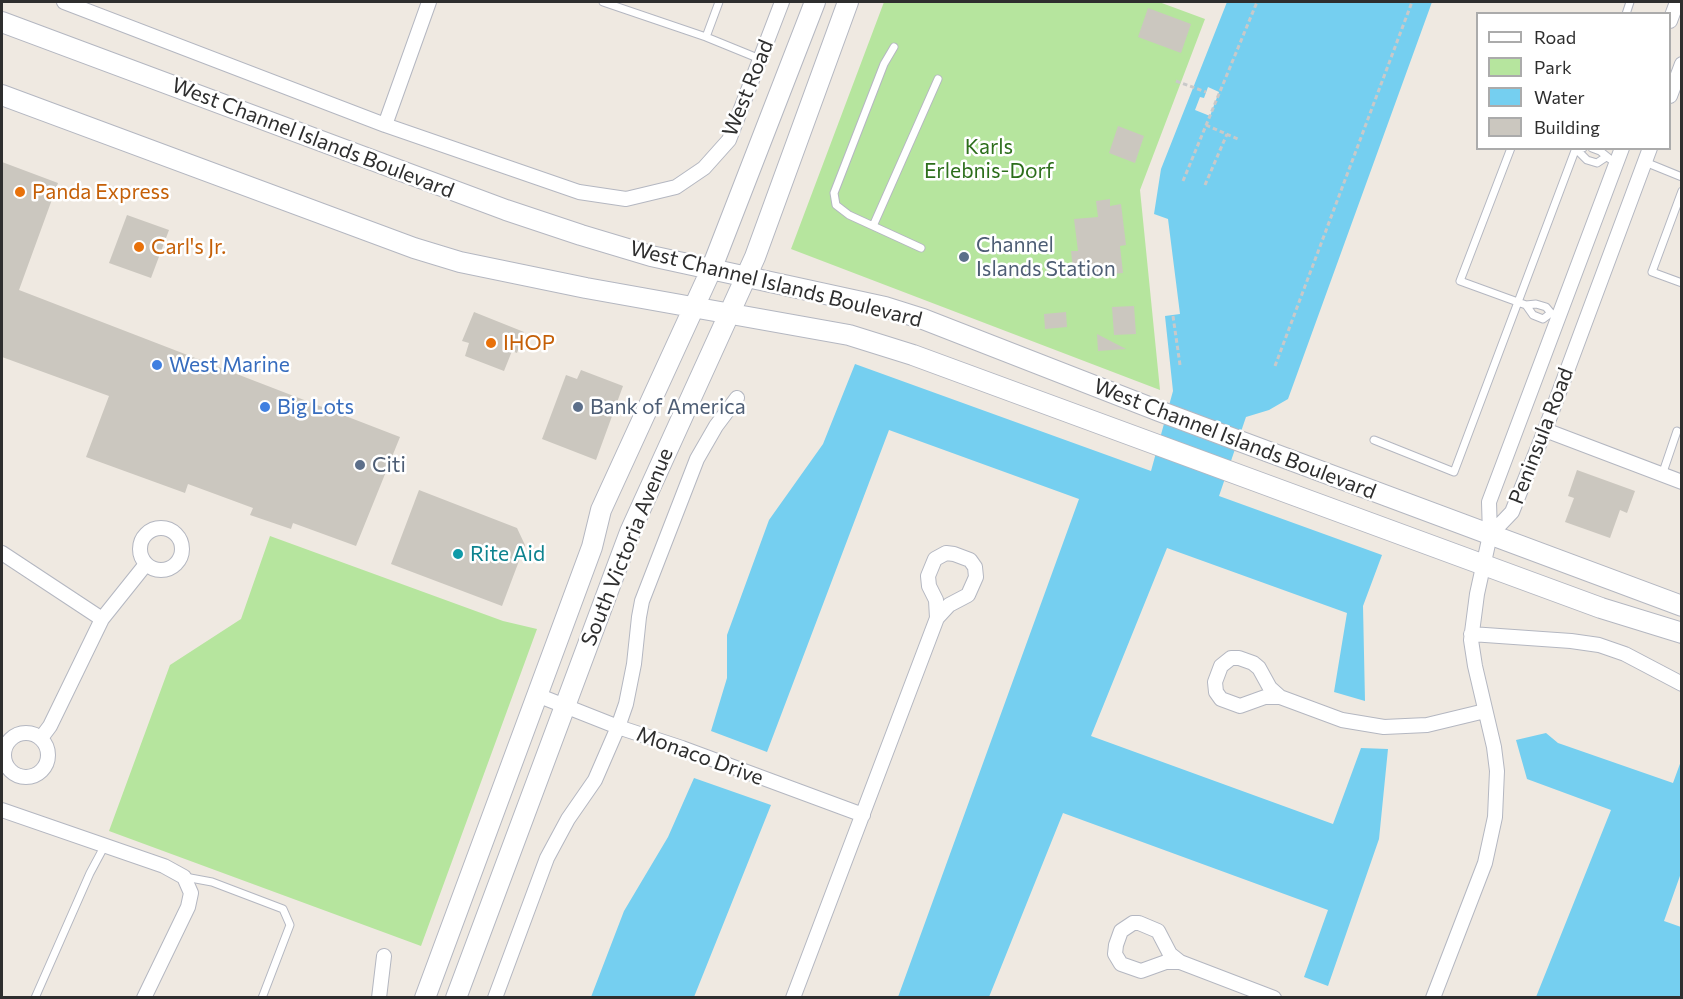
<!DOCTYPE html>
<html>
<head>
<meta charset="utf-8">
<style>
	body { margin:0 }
	#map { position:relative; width:1683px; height:999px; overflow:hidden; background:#efe9e1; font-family:Commissioner,sans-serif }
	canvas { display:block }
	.frame { position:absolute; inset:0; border:3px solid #2e2e2e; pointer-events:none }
	.legend { position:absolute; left:1476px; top:12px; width:195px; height:138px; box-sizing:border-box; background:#fff; border:2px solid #ababab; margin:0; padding:8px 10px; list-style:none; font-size:18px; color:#2e2e2e }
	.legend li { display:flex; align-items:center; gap:12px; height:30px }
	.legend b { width:30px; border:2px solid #ababab }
</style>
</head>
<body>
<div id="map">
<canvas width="1683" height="999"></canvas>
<div class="frame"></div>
<ul class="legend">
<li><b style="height:8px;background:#fff"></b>Road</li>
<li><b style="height:16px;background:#b6e59e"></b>Park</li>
<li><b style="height:16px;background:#75cff0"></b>Water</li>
<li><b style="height:16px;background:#cbc7bf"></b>Building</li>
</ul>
</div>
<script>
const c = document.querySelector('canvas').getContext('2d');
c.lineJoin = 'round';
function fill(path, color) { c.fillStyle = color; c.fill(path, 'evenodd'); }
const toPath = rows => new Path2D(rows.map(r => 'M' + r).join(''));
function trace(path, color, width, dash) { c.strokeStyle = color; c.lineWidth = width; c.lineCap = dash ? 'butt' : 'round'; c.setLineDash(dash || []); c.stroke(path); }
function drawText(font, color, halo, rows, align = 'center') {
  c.font = font + ' Commissioner,sans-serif'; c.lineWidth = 5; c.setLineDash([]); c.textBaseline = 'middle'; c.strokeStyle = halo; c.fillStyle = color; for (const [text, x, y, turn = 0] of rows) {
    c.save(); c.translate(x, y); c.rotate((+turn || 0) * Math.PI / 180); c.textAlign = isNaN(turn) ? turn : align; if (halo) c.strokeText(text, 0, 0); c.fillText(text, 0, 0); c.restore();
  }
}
const green = toPath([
	[884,2,1159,2,1205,19,1140,190,1160,390,791,249],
	[270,536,503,621,537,629,421,946,109,831,170,665,241,619]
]);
const water = toPath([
	[1227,2,1432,2,1288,399,1269,410,1246,417,1219,496,1382,555,1363,606,1365,701,1334,692,1347,613,1167,548,1091,736,1333,824,1361,748,1388,749,1379,839,1328,986,1304,977,1328,910,1063,813,989,997,898,997,1079,499,889,430,767,752,711,731,727,678,727,635,769,520,823,444,855,364,1151,471,1173,391,1165,316,1180,314,1168,219,1154,214,1161,169],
	[1546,733,1558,743,1673,783,1681,761,1681,873,1664,921,1681,927,1681,997,1536,997,1611,810,1527,779,1516,740],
	[694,778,771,805,694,997,591,997,624,911,668,837]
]);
const pier = toPath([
	[1208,87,1219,92,1210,116,1195,110,1200,97,1204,98]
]);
const building = toPath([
	[1148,8,1191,24,1181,53,1138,37],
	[1118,126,1144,136,1135,163,1109,153],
	[2,162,58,183,19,290,400,437,356,546,293,523,291,529,250,515,253,508,188,484,185,493,86,457,109,396,2,357],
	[1110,199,1110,206,1121,204,1126,245,1120,246,1123,273,1074,278,1071,251,1078,251,1074,219,1098,217,1096,201],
	[127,215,169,230,151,278,109,263],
	[1134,306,1136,334,1114,335,1112,307],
	[474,312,524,332,517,353,512,351,504,371,465,356,469,343,462,341],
	[1066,312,1067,327,1045,329,1044,314],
	[1097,334,1126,349,1098,351],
	[581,370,623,386,596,460,542,439,566,375,577,379],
	[1577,470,1635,491,1627,513,1620,510,1610,538,1565,522,1574,498,1568,496],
	[419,490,517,528,525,545,502,606,391,564]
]);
const path = toPath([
	[1176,81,1206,92],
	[1206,125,1240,140],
	[1183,181,1257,2],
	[1205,185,1227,134],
	[1173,316,1180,365],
	[1275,366,1412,2]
]);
const lane = toPath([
	[603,2,706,37,760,59],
	[1626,14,1630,2],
	[706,37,719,2],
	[894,47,884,64,834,193,836,205,849,215,921,248],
	[1511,148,1460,281,1526,305],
	[1583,148,1576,149,1587,160,1597,163,1606,157],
	[1592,148,1600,151,1610,159],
	[1645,162,1682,177],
	[1682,191,1652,272,1682,283],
	[873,226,938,79],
	[1551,313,1543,319,1533,315,1526,305,1536,304,1546,307,1551,313,1558,316],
	[1374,440,1454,472,1576,148],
	[1662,475,1677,431],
	[185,877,212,882,283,909,290,925,262,998],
	[35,998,90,873,105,845]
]);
const street = toPath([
	[64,2,385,125],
	[429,2,385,125,579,192,626,199,676,187,704,168,729,140,782,2],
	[1670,21,1677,2],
	[1670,96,1682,64],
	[1545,430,1682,482],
	'140 549a21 21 0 1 1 42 0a21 21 0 1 1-42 0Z',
	[1490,535,1512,512,1545,430,1650,148],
	[2,553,102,619],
	[946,553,954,554,970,560,975,567,976,577,968,595,949,605,937,618,936,600,929,586,928,576,935,559,946,553],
	[1471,634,1571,641,1599,645,1625,654,1682,684],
	[1231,658,1239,658,1253,663,1259,668,1270,688,1280,697,1265,697,1240,706,1221,699,1216,692,1215,682,1221,666,1231,658],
	[537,695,618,727,682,748,863,815],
	[1280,697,1342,720,1384,727,1427,725,1485,711],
	'4 755a22 22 0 1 1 44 0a22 22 0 1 1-44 0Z',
	[41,738,50,726,102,619,146,564],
	[2,810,164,866,184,877,191,893,188,907,144,998],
	[1133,923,1139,923,1158,931,1170,954,1180,962,1166,962,1141,971,1121,964,1115,954,1116,945,1121,931,1133,923],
	[1180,962,1274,998],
	[379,998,384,956],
	[495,998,547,858,568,819,595,780,618,727,626,704,634,664,639,617,642,601,697,459,716,426,737,398],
	[793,998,937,618],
	[1433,998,1485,863,1495,817,1497,771,1494,747,1475,666,1471,640,1477,594,1490,535,1489,502,1622,148]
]);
const secondary = toPath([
	[2,22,506,210,581,235,651,256,885,307,923,319,1159,411,1682,606],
	[2,95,414,248,460,262,586,288,849,335,913,355,1601,608,1682,633],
	[425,998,568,612,592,547,601,510,711,270,815,2],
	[456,998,630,532,755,257,848,2]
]);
const markers = [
	[20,192,6,"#e8710a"],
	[139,247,6,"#e8710a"],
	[964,257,6,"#5c6f8a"],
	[491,343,6,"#e8710a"],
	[157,365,6,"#3f7fe0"],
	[265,407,6,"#3f7fe0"],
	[578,407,6,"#5c6f8a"],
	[360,465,6,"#5c6f8a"],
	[458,554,6,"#0f9aa8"]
];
const streetNames = [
	["West Road",748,88,-68],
	["West Channel Islands Boulevard",313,138,21],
	["West Channel Islands Boulevard",776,284,14],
	["Peninsula Road",1541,436,-69],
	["West Channel Islands Boulevard",1235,439,21],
	["South Victoria Avenue",627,547,-68],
	["Monaco Drive",700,756,20]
];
const parkNames = [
	["Karls",989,147],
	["Erlebnis-Dorf",989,171]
];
const foodNames = [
	["Panda Express",32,192],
	["Carl's Jr.",151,247],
	["IHOP",503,343]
];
const serviceNames = [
	["Channel",976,245],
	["Islands Station",976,269],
	["Bank of America",590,407],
	["Citi",372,465]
];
const shopNames = [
	["West Marine",169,365],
	["Big Lots",277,407]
];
const cultureNames = [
	["Rite Aid",470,554]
];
fill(green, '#b6e59e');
fill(water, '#75cff0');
fill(pier, '#efe9e1');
fill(building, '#cbc7bf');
trace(lane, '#b4b7c1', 9);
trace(street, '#b4b7c1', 16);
trace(secondary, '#b4b7c1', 22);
trace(path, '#c9c9c9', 3, [4.5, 3]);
trace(lane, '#fff', 7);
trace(street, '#fff', 14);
trace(secondary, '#fff', 20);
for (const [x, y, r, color] of markers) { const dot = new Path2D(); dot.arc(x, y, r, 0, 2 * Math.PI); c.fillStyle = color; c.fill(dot); trace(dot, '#fff', 2); }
drawText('21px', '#2e2e2e', '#fff', streetNames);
drawText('21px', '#2c6e1b', '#fff', parkNames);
drawText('21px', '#c56008', '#fff', foodNames, 'left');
drawText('21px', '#4e5e75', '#fff', serviceNames, 'left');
drawText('21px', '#366cbe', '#fff', shopNames, 'left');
drawText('21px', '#0d838f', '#fff', cultureNames, 'left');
</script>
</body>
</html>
